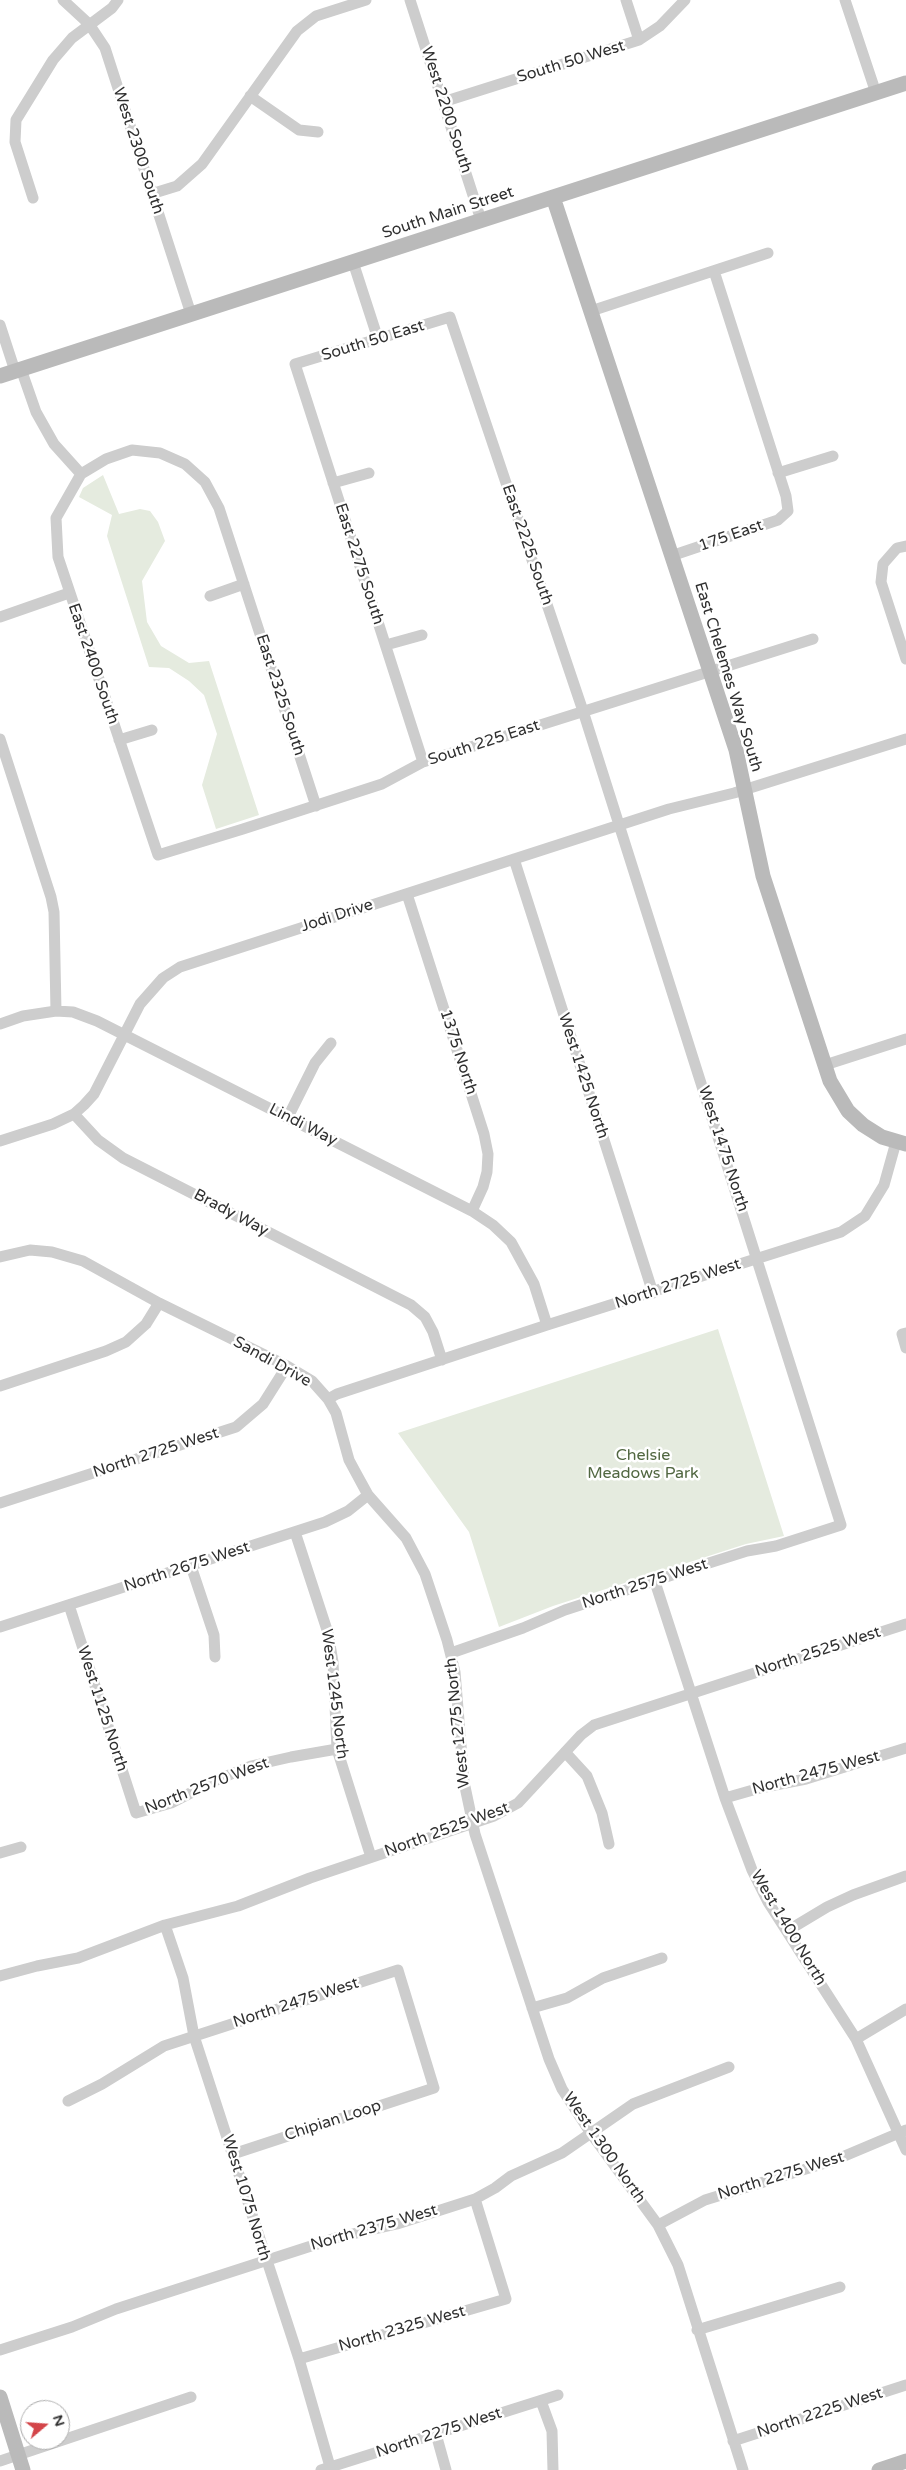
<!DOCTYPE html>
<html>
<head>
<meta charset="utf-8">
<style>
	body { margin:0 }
	#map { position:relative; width:906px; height:2470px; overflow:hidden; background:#fff; font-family:"Varela Round",sans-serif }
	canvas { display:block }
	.north { position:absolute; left:20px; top:2400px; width:50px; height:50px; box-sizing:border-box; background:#fff; border:1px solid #acacac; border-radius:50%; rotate:72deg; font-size:14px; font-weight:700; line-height:20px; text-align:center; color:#303030 }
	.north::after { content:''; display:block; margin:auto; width:18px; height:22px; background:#d34549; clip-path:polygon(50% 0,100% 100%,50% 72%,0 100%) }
</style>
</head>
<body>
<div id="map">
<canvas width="906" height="2470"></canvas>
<div class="north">N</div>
</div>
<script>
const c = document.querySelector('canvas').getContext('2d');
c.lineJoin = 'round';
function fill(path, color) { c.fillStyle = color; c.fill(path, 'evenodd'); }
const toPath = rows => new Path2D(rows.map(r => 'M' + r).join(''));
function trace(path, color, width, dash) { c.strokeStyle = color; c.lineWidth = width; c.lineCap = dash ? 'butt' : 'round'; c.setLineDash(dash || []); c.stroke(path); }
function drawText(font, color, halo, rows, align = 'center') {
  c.font = font + ' "Varela Round",sans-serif'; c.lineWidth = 5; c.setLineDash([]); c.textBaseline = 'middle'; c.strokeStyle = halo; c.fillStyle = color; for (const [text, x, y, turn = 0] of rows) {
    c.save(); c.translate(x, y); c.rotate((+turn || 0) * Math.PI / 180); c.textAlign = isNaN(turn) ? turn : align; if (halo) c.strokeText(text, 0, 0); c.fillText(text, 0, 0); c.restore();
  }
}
const green = toPath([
	[103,475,119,514,140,509,150,511,158,522,165,541,142,581,147,622,161,646,189,663,209,661,259,815,216,829,202,785,217,734,204,695,189,681,169,668,149,667,107,536,112,515,79,497,83,488],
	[718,1329,784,1536,746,1544,553,1606,499,1627,469,1532,398,1433]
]);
const street = toPath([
	[63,0,89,24,105,48,191,314],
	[410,0,481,220],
	[626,0,639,40],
	[845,0,876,93],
	[250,96,299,130,318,132],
	[443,102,639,40,660,26,685,0],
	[151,194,177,186,202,164,297,31,316,16,366,0],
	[33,198,15,142,16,120,53,60,72,38,112,8,118,0],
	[353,262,378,339],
	[591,311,768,253],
	[0,325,15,371],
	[21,369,36,412,54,444,81,474],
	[778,473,833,456],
	[333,483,369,473],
	[906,546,897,548,883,564,881,582,906,659],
	[671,556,778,520,788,511,786,496,714,271],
	[210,596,244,584],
	[0,617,69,593],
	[386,645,422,635],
	[0,739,51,897,54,912,56,1011],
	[119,740,152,730],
	[423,762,295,364,450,317,583,711,841,1525,776,1546,747,1551,709,1563,565,1610,523,1628,451,1653],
	[316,806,219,508,205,482,185,464,160,453,132,450,106,459,81,474,56,518,58,557,158,855,243,829,382,784,423,762,813,639],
	[514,859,653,1293],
	[407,894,484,1134,488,1154,487,1172,483,1187,472,1211],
	[0,1024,23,1016,56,1011,73,1012,97,1021,472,1211,493,1225,511,1242,534,1284,547,1325],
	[825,1065,906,1039],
	[74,1114,98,1140,123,1158,411,1305,425,1317,433,1332,442,1360],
	[288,1117,315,1063,331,1043],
	[0,1141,53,1124,74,1114,84,1105,94,1094,140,1004,163,978,180,967,669,809,734,793,906,739],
	[0,1257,30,1250,52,1252,83,1261,159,1303,287,1366,312,1381,328,1399,336,1413,349,1460,356,1473,368,1495,406,1538,425,1574,447,1640,455,1672,464,1782,475,1834,549,2059,562,2089,590,2132,658,2225,678,2265,743,2470],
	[906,1333,902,1334,906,1348],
	[0,1386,106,1351,126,1342,146,1324,159,1303],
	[328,1399,337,1394,547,1325,841,1232,865,1216,884,1185,896,1142],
	[0,1503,236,1427,263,1404,287,1366],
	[295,1532,328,1633,333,1662,337,1749,371,1857],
	[191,1566,214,1635,215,1657],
	[655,1582,725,1798,752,1870,768,1902,856,2039,906,2150],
	[69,1605,136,1813,171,1803,212,1782,251,1766,291,1757,337,1749],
	[0,1627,325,1522,348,1511,368,1495],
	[565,1752,587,1776,602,1813,609,1844],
	[725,1798,760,1788,806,1779,906,1748],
	[0,1853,21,1847],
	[165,1925,183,1978,194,2036,299,2359,331,2470],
	[787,1931,827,1907,853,1895,906,1876],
	[0,1976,37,1966,78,1958,165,1925,238,1906,310,1878,494,1816,518,1803,581,1735,594,1725,906,1624],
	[532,2008,567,1998,603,1978,662,1958],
	[856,2039,906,2009],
	[68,2101,102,2084,164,2046,398,1970,434,2088,233,2154],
	[658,2225,705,2200,835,2160,906,2130],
	[697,2330,840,2287],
	[0,2350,72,2327,116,2309,339,2237,397,2224,475,2199,495,2188,511,2176,562,2153,633,2104,729,2067],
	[299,2359,506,2299,475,2199],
	[541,2401,552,2431,553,2470],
	[436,2434,446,2470],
	[733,2441,906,2385],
	[0,2461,191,2397],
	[321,2470,558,2395]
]);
const secondary = toPath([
	[553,197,736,750,763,876,830,1081,848,1111,863,1125,882,1137,906,1144],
	[0,376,906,83],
	[0,2397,23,2470],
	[879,2470,906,2461]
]);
const streetNames = [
	["South 50 West",571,62,-17],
	["West 2200 South",446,110,72],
	["West 2300 South",138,151,72],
	["South Main Street",448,213,-18],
	["South 50 East",373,341,-17],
	["175 East",731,536,-19],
	["East 2225 South",527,545,71],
	["East 2275 South",359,564,72],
	["East 2400 South",93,664,71],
	["East Chelemes Way South",728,677,73],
	["East 2325 South",280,695,72],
	["South 225 East",484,743,-18],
	["Jodi Drive",337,916,-18],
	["1375 North",458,1052,72],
	["West 1425 North",583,1076,72],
	["Lindi Way",303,1125,27],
	["West 1475 North",723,1149,72],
	["Brady Way",231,1213,28],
	["North 2725 West",678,1284,-18],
	["Sandi Drive",272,1362,29],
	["North 2725 West",156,1453,-18],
	["North 2675 West",187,1567,-18],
	["North 2575 West",645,1584,-18],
	["North 2525 West",818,1652,-18],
	["West 1245 North",334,1694,83],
	["West 1125 North",102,1709,72],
	["West 1275 North",458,1723,-96],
	["North 2475 West",816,1773,-15],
	["North 2570 West",207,1786,-21],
	["North 2525 West",447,1830,-20],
	["West 1400 North",788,1928,59],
	["North 2475 West",296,2003,-18],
	["Chipian Loop",333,2121,-18],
	["West 1300 North",604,2148,55],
	["North 2275 West",781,2176,-17],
	["West 1075 North",246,2198,73],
	["North 2375 West",374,2228,-16],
	["North 2325 West",402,2329,-16],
	["North 2225 West",820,2413,-18],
	["North 2275 West",439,2433,-18]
];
const parkNames = [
	["Chelsie",643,1456],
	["Meadows Park",643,1474]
];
fill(green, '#e5ebdf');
trace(street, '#cdcdcd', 11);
trace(secondary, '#bababa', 15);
drawText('16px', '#303030', '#fff', streetNames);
drawText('16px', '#516741', '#fff', parkNames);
</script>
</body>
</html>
